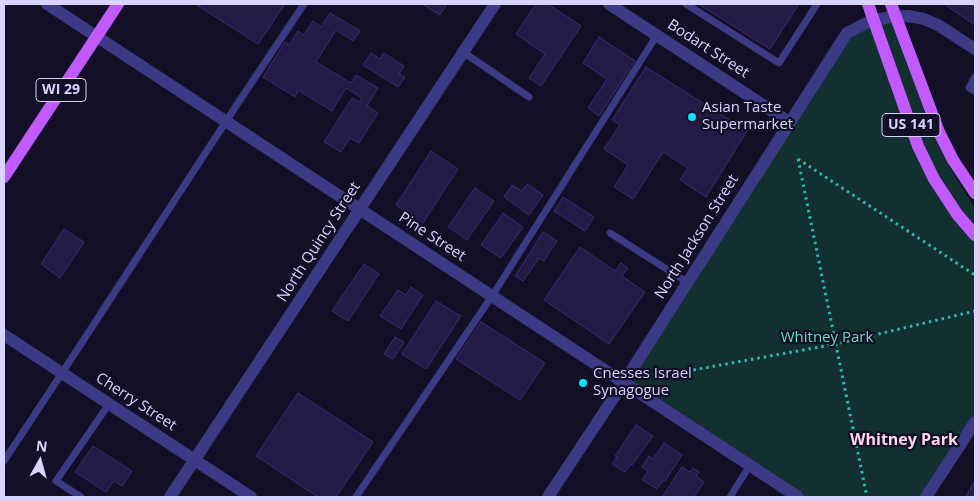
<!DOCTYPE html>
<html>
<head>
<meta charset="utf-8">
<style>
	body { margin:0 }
	#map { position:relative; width:979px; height:501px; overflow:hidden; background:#130f26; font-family:"Open Sans",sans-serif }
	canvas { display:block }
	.frame { position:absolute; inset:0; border:5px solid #d9d4ff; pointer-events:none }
	.north { position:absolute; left:15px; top:436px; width:50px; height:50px; -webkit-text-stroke:4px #130f26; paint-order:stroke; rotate:7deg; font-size:14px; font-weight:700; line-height:20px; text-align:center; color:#d9d4ff }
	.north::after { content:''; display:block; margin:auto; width:18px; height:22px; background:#d9d4ff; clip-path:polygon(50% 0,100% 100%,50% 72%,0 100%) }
</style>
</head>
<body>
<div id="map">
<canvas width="979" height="501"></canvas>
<div class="frame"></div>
<div class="north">N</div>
</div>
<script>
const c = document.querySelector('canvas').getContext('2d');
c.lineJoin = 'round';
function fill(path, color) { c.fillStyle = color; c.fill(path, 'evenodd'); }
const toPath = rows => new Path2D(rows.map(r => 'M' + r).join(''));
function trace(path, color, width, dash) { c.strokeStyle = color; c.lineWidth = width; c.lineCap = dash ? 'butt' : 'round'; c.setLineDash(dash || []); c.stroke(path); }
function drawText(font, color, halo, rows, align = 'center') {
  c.font = font + ' "Open Sans",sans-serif'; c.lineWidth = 4.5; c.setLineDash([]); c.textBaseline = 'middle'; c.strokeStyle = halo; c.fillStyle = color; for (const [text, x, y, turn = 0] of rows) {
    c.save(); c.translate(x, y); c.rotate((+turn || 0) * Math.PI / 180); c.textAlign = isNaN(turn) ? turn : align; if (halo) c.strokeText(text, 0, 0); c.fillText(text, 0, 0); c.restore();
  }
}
const green = toPath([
	[890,17,933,133,951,170,975,208,975,422,926,497,798,497,624,382,847,33]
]);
const building = toPath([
	[195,4,285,4,258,44,195,4],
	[422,4,447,4,440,15,422,4],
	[536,4,548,4,581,26,541,86,529,78,545,54,516,34,536,4],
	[698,4,799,4,770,49,698,4],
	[944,4,975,4,975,25,944,4],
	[330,13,360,31,353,41,336,30,316,62,351,83,356,75,378,88,367,106,378,113,359,143,350,138,341,152,324,142,352,98,359,102,362,98,346,88,332,111,298,90,295,97,263,77,285,42,289,45,298,31,304,35,313,21,321,27,330,13],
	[599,37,635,61,599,116,588,108,607,79,583,63,599,37],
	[371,53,380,59,384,53,404,66,399,74,405,77,398,87,363,65,371,53],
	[646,67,747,131,706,197,680,180,688,168,663,152,633,199,614,187,628,165,604,149,620,125,612,120,646,67],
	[431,151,458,169,423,223,396,205,431,151],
	[527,184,543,195,529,215,504,197,512,185,522,191,527,184],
	[475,188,494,201,467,240,448,227,475,188],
	[563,197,594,217,585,231,554,211,563,197],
	[503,213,523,227,501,258,481,245,503,213],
	[64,229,84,242,60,278,41,264,64,229],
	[543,232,557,241,544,261,539,258,523,281,515,276,543,232],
	[580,247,615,271,621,263,628,268,622,276,645,292,609,344,544,300,580,247],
	[364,264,379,274,348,321,332,311,364,264],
	[411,287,423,295,401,329,380,316,398,290,406,295,411,287],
	[436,301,461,316,426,369,402,354,436,301],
	[481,322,545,363,520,400,456,359,481,322],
	[395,337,404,342,393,359,384,354,395,337],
	[298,393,373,442,336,497,318,497,256,456,298,393],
	[636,425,653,436,632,465,631,464,625,472,612,464,617,457,615,456,636,425],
	[664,443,682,455,665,481,663,480,657,489,642,480,648,471,642,467,649,456,653,459,664,443],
	[93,446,132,471,122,486,114,481,106,492,75,472,93,446],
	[682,467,690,472,693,468,699,472,696,476,704,482,694,497,662,497,682,467],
	[975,481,975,497,968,497,966,496,975,481]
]);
const path = toPath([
	[798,159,867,497],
	[798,159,975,275],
	[655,377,836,344,975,311]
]);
const service = toPath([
	[686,4,779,63,817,4],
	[463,52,529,97],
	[975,77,969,88,975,91],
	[610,233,687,282],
	[4,461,62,373,238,103,304,4],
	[81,497,56,481,109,404],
	[356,497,492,296,657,35],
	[730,497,750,465]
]);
const minor = toPath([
	[47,4,798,497],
	[609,4,789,122],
	[4,335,251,497],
	[170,497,495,4],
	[548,497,624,382,847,33,870,21,890,17,908,16,924,19,938,25,975,49],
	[926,497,975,422]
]);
const primary = toPath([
	[868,4,918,146,934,179,957,214,975,235],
	[891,4,939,132,953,160,975,193],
	[4,177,118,4]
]);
const markers = [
	[692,117,5,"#00e5ff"],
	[583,383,5,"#00e5ff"]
];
const shields = [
	[61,90,50],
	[911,125,58]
];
const shieldNames = [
	["WI 29",61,90],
	["US 141",911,125]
];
const streetNames = [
	["Bodart Street",708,49,33],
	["Pine Street",432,237,33],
	["North Jackson Street",697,237,-58],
	["North Quincy Street",319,242,-57],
	["Cherry Street",136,402,33]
];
const poiNames = [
	["Asian Taste",702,108],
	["Supermarket",702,125],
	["Cnesses Israel",593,374],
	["Synagogue",593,391]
];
const parkNames = [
	["Whitney Park",827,338]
];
const neighbourhoodNames = [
	["Whitney Park",904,440]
];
fill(green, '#12302f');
fill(building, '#241b47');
trace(building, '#3b2d73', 1);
trace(path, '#2fb8b0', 3, [2.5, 4]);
trace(service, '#3d3a85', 7);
trace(minor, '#3d3a85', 12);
trace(primary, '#c25bff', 12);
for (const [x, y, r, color] of markers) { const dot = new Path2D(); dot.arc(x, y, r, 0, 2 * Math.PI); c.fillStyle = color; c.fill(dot); trace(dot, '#130f26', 2); }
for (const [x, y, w] of shields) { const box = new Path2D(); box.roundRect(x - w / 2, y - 11.5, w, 23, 4); c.fillStyle = '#130f26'; c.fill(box); trace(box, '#d9d4ff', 1); }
drawText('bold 14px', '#d9d4ff', null, shieldNames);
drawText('15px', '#d9d4ff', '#130f26', streetNames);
drawText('15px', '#d9d4ff', '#130f26', poiNames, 'left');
drawText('15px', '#5fe0c0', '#130f26', parkNames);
drawText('bold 16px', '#ffd6f0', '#130f26', neighbourhoodNames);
</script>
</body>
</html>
